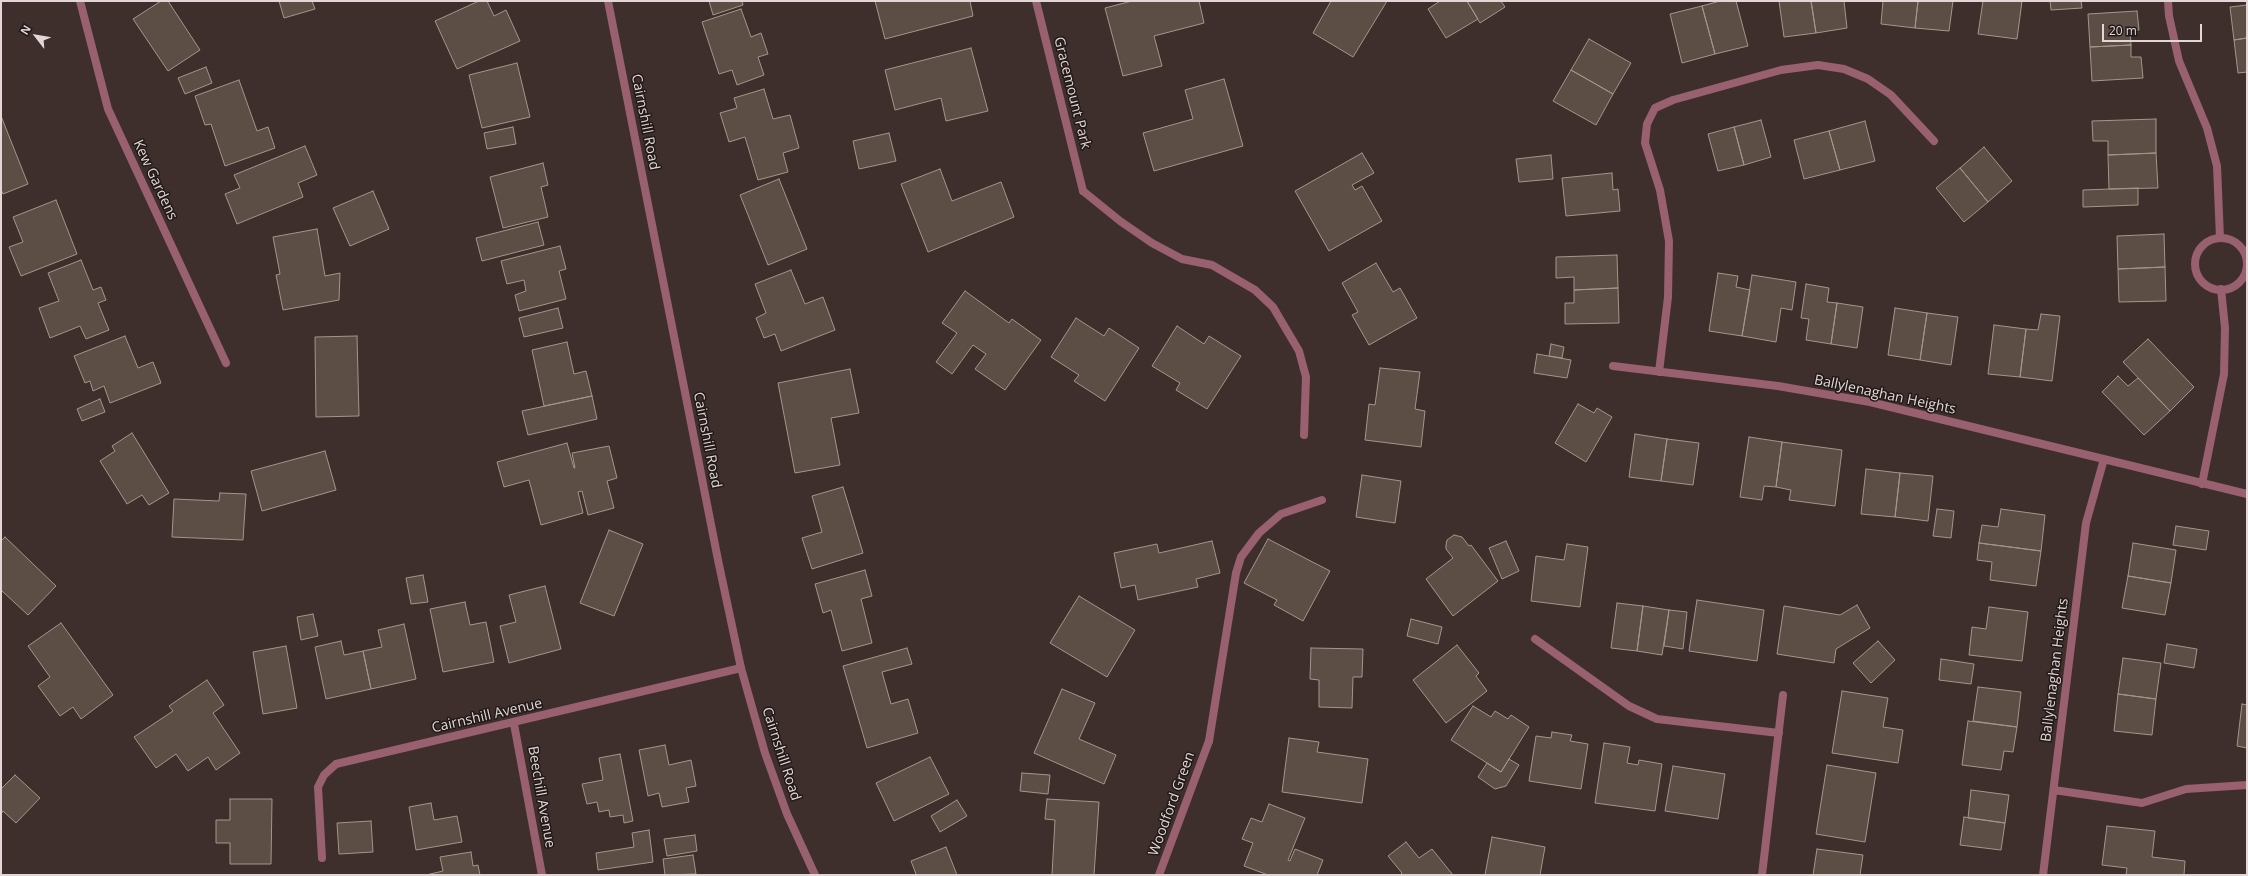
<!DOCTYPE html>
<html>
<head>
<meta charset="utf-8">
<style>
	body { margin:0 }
	#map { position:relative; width:2248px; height:876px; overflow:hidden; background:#3e2f2c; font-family:"Open Sans",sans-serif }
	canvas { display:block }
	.frame { position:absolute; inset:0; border:2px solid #e2d7d6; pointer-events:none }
	.north { position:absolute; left:16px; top:16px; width:40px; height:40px; -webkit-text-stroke:3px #201917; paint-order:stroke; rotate:301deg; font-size:11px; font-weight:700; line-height:16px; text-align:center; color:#e2d7d6 }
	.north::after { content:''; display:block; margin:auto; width:14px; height:18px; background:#e2d7d6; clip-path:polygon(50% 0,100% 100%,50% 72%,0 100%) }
	.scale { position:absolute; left:2102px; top:24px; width:100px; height:18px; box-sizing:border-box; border:2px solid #e2d7d6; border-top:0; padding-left:5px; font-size:12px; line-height:14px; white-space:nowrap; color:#e2d7d6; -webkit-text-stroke:3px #201917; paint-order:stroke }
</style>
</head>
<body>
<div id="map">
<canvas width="2248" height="876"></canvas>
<div class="frame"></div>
<div class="north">N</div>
<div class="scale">20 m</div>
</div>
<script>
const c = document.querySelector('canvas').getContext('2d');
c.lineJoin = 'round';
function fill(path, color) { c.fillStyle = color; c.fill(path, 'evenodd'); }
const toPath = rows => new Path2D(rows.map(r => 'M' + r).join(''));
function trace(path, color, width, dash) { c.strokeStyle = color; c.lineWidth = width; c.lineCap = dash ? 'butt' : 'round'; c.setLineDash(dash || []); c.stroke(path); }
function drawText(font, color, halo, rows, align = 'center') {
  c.font = font + ' "Open Sans",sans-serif'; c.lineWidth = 3; c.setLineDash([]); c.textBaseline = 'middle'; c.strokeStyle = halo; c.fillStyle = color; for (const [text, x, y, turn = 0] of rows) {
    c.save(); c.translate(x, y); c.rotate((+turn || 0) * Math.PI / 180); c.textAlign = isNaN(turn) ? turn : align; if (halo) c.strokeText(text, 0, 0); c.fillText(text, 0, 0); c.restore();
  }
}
const building = toPath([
	[161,1,168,1,200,50,168,71,133,19,161,1],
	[279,1,312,1,315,9,284,18,279,1],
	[479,1,487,1,494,16,506,10,520,41,457,69,435,21,479,1],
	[709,1,742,1,743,5,713,15,709,1],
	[875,1,970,1,973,16,885,39,875,1],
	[1132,1,1199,1,1204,23,1154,36,1162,66,1123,76,1105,8,1132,1],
	[1331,1,1387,1,1353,57,1313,33,1331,1],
	[1440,1,1467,1,1478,19,1446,38,1428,9,1440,1],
	[1467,1,1501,1,1505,7,1480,23,1467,1],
	[1720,1,1736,1,1748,46,1715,54,1702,6,1720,1],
	[1779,1,1811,1,1816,33,1784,37,1779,1],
	[1811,1,1844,1,1847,28,1816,33,1811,1],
	[1883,1,1918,1,1915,28,1881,24,1883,1],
	[1918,1,1953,1,1949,31,1915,28,1918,1],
	[1983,1,2022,1,2017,39,1978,34,1983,1],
	[2050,1,2081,1,2082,8,2051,10,2050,1],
	[2247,5,2247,38,2234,40,2230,7,2247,5],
	[1702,6,1715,54,1682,63,1670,14,1702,6],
	[741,9,751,37,761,33,768,54,758,57,764,75,737,85,732,70,719,74,702,22,741,9],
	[2137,11,2139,30,2130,30,2131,45,2090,47,2088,14,2137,11],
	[2247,38,2247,72,2238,73,2234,40,2247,38],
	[1589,39,1631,63,1613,94,1571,70,1589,39],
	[2131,45,2131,57,2141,57,2143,78,2092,81,2090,47,2131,45],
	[971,48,988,111,946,121,941,98,895,110,885,70,971,48],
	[517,63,530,117,482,128,469,75,517,63],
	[206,67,212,83,185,94,178,78,206,67],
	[1571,70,1613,94,1596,125,1553,101,1571,70],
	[1224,79,1243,146,1154,171,1143,133,1193,119,1185,90,1224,79],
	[239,80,257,131,268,127,275,148,225,166,211,124,205,125,195,96,239,80],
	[764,89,773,119,790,115,799,148,783,153,788,172,758,180,745,137,729,142,720,113,737,108,734,98,764,89],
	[1,116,28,184,3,194,1,190,1,116],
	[2156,119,2156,153,2108,155,2108,141,2093,141,2092,121,2156,119],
	[1761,120,1771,157,1744,165,1734,127,1761,120],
	[1865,121,1875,161,1840,170,1829,131,1865,121],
	[513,127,516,144,487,149,484,133,513,127],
	[1734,127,1744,165,1718,171,1708,134,1734,127],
	[1829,131,1840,170,1804,179,1794,140,1829,131],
	[889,133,896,161,859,169,853,141,889,133],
	[305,146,317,175,298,183,303,197,237,224,225,194,240,188,234,175,305,146],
	[1984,147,2012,181,1988,202,1960,168,1984,147],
	[1362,153,1374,173,1352,185,1355,190,1362,186,1382,221,1329,251,1295,191,1362,153],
	[2156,153,2158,188,2109,189,2108,155,2156,153],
	[1551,155,1553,179,1519,182,1516,159,1551,155],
	[543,163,548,185,541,187,548,217,503,228,490,177,543,163],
	[1960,168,1988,202,1964,222,1936,188,1960,168],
	[940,169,952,201,1001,182,1014,217,928,252,901,184,940,169],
	[1612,173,1613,190,1618,189,1620,211,1566,216,1562,178,1612,173],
	[779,179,807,249,768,265,740,195,779,179],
	[2138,188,2138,205,2083,207,2083,190,2138,188],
	[373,191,389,229,350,246,333,208,373,191],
	[56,200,77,254,21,276,9,247,23,242,13,217,56,200],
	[538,222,544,245,482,261,476,238,538,222],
	[317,229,325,276,340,273,339,300,283,310,276,275,280,274,273,237,317,229],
	[2164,234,2165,267,2118,269,2117,236,2164,234],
	[560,246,566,269,559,271,566,299,519,311,515,295,526,291,524,280,507,284,501,261,560,246],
	[1617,255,1618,288,1574,290,1574,277,1556,278,1556,257,1617,255],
	[81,260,93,290,101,287,106,300,98,303,109,330,86,339,80,326,50,338,39,308,59,301,48,273,81,260],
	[1376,263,1393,292,1400,288,1417,318,1369,345,1352,315,1358,312,1342,283,1376,263],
	[2165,267,2166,301,2119,302,2118,269,2165,267],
	[791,270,805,304,823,297,835,330,781,351,775,334,764,338,756,318,766,313,755,284,791,270],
	[1718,273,1738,276,1736,287,1750,290,1742,336,1709,331,1718,273],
	[1752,275,1796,282,1792,310,1781,308,1776,342,1742,336,1752,275],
	[1806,284,1829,288,1827,302,1837,303,1831,344,1806,340,1809,319,1801,318,1806,284],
	[1618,288,1619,323,1565,324,1565,303,1574,303,1574,290,1618,288],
	[965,291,1009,323,1012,319,1041,340,1005,390,975,369,986,354,973,345,952,374,936,362,957,333,942,323,965,291],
	[1837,303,1863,307,1857,348,1831,344,1837,303],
	[558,308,563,328,524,337,519,318,558,308],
	[1895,308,1927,313,1920,360,1888,355,1895,308],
	[1927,313,1958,317,1951,365,1920,360,1927,313],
	[2041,314,2060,316,2052,381,2020,377,2026,329,2038,330,2041,314],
	[1076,318,1104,336,1109,328,1139,348,1105,401,1074,381,1079,375,1051,357,1076,318],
	[1994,325,2026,329,2020,377,1988,374,1994,325],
	[1177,326,1204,344,1209,336,1241,356,1207,409,1176,390,1180,383,1152,366,1177,326],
	[125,336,138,368,153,362,161,383,110,403,104,386,93,391,90,381,85,383,74,356,125,336],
	[357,336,359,416,316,417,315,337,357,336],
	[2148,339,2194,387,2170,411,2123,362,2148,339],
	[567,342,574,374,586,371,592,396,544,406,532,350,567,342],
	[1551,344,1564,347,1562,358,1549,356,1551,344],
	[1537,354,1571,360,1567,378,1534,373,1537,354],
	[1380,368,1420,372,1415,409,1425,411,1421,447,1365,440,1369,404,1375,405,1380,368],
	[850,369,859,413,831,418,840,465,795,473,778,383,850,369],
	[2118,376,2128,386,2138,378,2170,411,2144,435,2102,392,2118,376],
	[592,396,597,419,528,435,522,411,592,396],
	[100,399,105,412,82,421,77,409,100,399],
	[1578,404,1594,413,1597,408,1612,417,1586,462,1555,443,1578,404],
	[132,433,169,493,149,505,142,495,127,504,100,461,115,451,112,446,132,433],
	[1635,434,1667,439,1661,481,1629,477,1635,434],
	[1749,437,1782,442,1776,487,1764,486,1762,500,1740,497,1749,437],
	[1667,439,1699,443,1693,485,1661,481,1667,439],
	[1782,442,1842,450,1835,506,1789,500,1791,490,1776,487,1782,442],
	[567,443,574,468,575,468,572,453,609,446,617,478,607,481,614,508,588,515,582,491,578,492,583,513,541,525,529,480,504,487,497,462,567,443],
	[325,451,336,490,262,511,251,471,325,451],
	[1866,469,1900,473,1895,517,1861,514,1866,469],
	[1900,473,1933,476,1928,521,1895,517,1900,473],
	[1362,475,1401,481,1395,523,1356,517,1362,475],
	[843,487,863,553,812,569,802,538,822,532,812,496,843,487],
	[220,493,246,494,243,540,172,537,174,499,219,501,220,493],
	[1937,509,1954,511,1951,538,1933,536,1937,509],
	[2001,509,2045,515,2041,551,1979,543,1982,525,1998,527,2001,509],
	[2176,526,2209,531,2206,550,2173,545,2176,526],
	[609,530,643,544,614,616,580,603,609,530],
	[1454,535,1462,537,1469,546,1471,545,1498,581,1453,616,1426,579,1453,558,1446,549,1446,545,1447,540,1454,535],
	[5,537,56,586,28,615,1,590,1,541,5,537],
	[1268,539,1330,571,1303,621,1274,605,1277,600,1244,583,1268,539],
	[1212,541,1220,573,1196,579,1198,587,1138,600,1135,585,1121,588,1114,553,1157,544,1159,553,1212,541],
	[1506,541,1519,571,1502,579,1489,548,1506,541],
	[1979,543,2041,551,2036,586,1990,580,1992,562,1977,560,1979,543],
	[2133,543,2176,550,2171,583,2128,576,2133,543],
	[1567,544,1588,547,1580,607,1531,601,1536,556,1564,560,1567,544],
	[865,570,872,596,861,599,872,643,842,651,831,610,823,613,815,584,865,570],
	[423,575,428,602,411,604,406,578,423,575],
	[2128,576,2171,583,2165,615,2122,608,2128,576],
	[545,586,561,649,509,663,500,626,516,622,509,595,545,586],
	[1079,596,1135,630,1107,677,1050,643,1079,596],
	[1697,600,1764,610,1757,661,1689,651,1697,600],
	[465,602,470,625,486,622,494,662,443,672,430,609,465,602],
	[1617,603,1643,606,1637,651,1611,648,1617,603],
	[1857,605,1870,628,1836,649,1834,663,1777,654,1784,606,1840,615,1857,605],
	[1643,606,1669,610,1662,655,1637,651,1643,606],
	[1989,607,2028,612,2022,661,1969,655,1972,627,1986,629,1989,607],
	[1669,610,1687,612,1683,649,1664,646,1669,610],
	[313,614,318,636,301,640,297,617,313,614],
	[1411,619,1442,627,1438,644,1407,636,1411,619],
	[61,623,113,695,81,719,73,707,60,716,38,686,50,677,28,646,61,623],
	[404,624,416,679,371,689,363,651,382,647,378,630,404,624],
	[341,641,344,655,363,651,371,689,326,699,315,647,341,641],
	[1878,641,1895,660,1871,683,1853,663,1878,641],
	[2167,644,2197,649,2194,668,2164,663,2167,644],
	[1457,645,1479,673,1476,676,1487,691,1446,723,1413,680,1457,645],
	[286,646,297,708,263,714,253,652,286,646],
	[907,648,912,664,882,672,891,704,908,699,918,733,867,748,843,666,907,648],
	[1311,648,1363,649,1362,677,1353,677,1352,708,1319,707,1319,680,1310,679,1311,648],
	[2123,658,2161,663,2156,699,2118,694,2123,658],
	[1941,659,1974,664,1971,684,1939,680,1941,659],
	[207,680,224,705,213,713,240,753,216,770,208,757,188,771,176,754,156,768,134,737,173,711,169,706,207,680],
	[1978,687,2021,692,2017,727,1973,721,1978,687],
	[1062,689,1095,703,1079,739,1116,755,1104,784,1034,753,1062,689],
	[1842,691,1888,698,1883,727,1903,730,1898,763,1832,753,1842,691],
	[2118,694,2156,699,2152,735,2114,731,2118,694],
	[2242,704,2247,705,2247,748,2237,746,2242,704],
	[1473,706,1491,717,1495,711,1508,719,1511,715,1529,727,1501,772,1451,740,1473,706],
	[1968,721,2017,727,2013,752,2004,751,2001,770,1962,765,1968,721],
	[1552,732,1572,735,1570,741,1588,744,1581,789,1529,781,1536,736,1551,738,1552,732],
	[1289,738,1319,742,1317,752,1368,759,1362,803,1282,792,1289,738],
	[1604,743,1630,747,1627,763,1638,765,1639,760,1662,764,1655,811,1595,803,1604,743],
	[665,745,669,765,691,760,696,786,686,788,689,802,662,807,659,793,648,796,639,750,665,745],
	[620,754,633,821,624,823,623,815,610,817,609,810,599,812,597,802,587,804,582,784,603,780,599,758,620,754],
	[930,757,949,794,894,821,876,783,930,757],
	[1509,759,1519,765,1506,786,1495,789,1478,777,1487,763,1501,772,1509,759],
	[1827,765,1876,773,1865,842,1816,834,1827,765],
	[1673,766,1725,774,1718,819,1665,811,1673,766],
	[1022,773,1050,775,1048,794,1020,791,1022,773],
	[15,775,40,798,16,823,3,811,1,814,1,789,15,775],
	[1971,790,2009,795,2005,823,1968,818,1971,790],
	[230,799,272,799,271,864,230,864,230,843,216,843,216,820,230,820,230,799],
	[1047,799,1099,802,1094,875,1052,875,1055,820,1045,819,1047,799],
	[957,800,967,816,940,832,931,816,957,800],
	[431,803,434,820,457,816,462,842,416,850,409,807,431,803],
	[1269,804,1305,818,1288,860,1290,861,1295,849,1323,860,1317,875,1268,875,1244,866,1253,843,1242,839,1251,818,1262,822,1269,804],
	[1964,817,2005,823,2001,850,1960,845,1964,817],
	[371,821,373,852,339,854,337,823,371,821],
	[2107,826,2155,831,2152,857,2185,861,2184,875,2126,875,2127,868,2102,865,2107,826],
	[649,830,653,862,598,870,596,853,634,847,632,833,649,830],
	[695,835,697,851,667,856,664,839,695,835],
	[1492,837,1545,847,1540,875,1485,875,1492,837],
	[1406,842,1419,858,1432,849,1453,875,1400,875,1402,873,1388,856,1406,842],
	[946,847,957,875,913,875,916,874,911,861,946,847],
	[1817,849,1863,855,1860,875,1813,875,1817,849],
	[471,852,473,866,478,865,480,875,426,875,443,871,440,857,471,852],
	[693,855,696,874,665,875,663,859,693,855]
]);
const service = toPath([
	[1083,191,1120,221,1152,243,1182,259,1212,265,1255,290,1273,307,1299,351,1306,377,1304,435],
	[1209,741,1236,573,1241,557,1259,533,1281,514,1322,500]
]);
const minor = toPath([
	[80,1,108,109,226,363],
	[1036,1,1083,191],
	[2168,1,2169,16,2179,61,2207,128,2217,166,2220,238],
	'2195 264a26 26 0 1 1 52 0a26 26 0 1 1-52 0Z',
	[1613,366,1778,386,1870,402,2247,494],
	[1659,372,1668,297,1669,241,1660,190,1645,143,1647,124,1655,108,1673,100,1781,70,1818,65,1844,69,1868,79,1891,95,1934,141],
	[2202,484,2224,374,2225,328,2221,289],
	[1535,639,1629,706,1657,719,1779,733],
	[514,724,542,875],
	[2054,790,2142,803,2186,789,2247,785],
	[322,858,318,787,324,775,336,764,741,668],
	[1159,875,1209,741],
	[1762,875,1783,695],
	[2043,875,2086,523,2104,459]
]);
const tertiary = toPath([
	[608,1,718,560,741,668,765,753,787,814,815,875]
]);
const streetNames = [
	["Gracemount Park",1072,93,76],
	["Cairnshill Road",645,122,79],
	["Kew Gardens",155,180,65],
	["Ballylenaghan Heights",1885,395,12],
	["Cairnshill Road",707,440,79],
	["Ballylenaghan Heights",2055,670,-83],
	["Cairnshill Avenue",487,716,-13],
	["Cairnshill Road",781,754,72],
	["Beechill Avenue",541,797,80],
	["Woodford Green",1172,804,-70]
];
fill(building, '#5c4e45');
trace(building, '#a5968b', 1);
trace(service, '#99606f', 8);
trace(minor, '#99606f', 8);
trace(tertiary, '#99606f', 8);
drawText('14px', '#e2d7d6', '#201917', streetNames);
</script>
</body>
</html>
